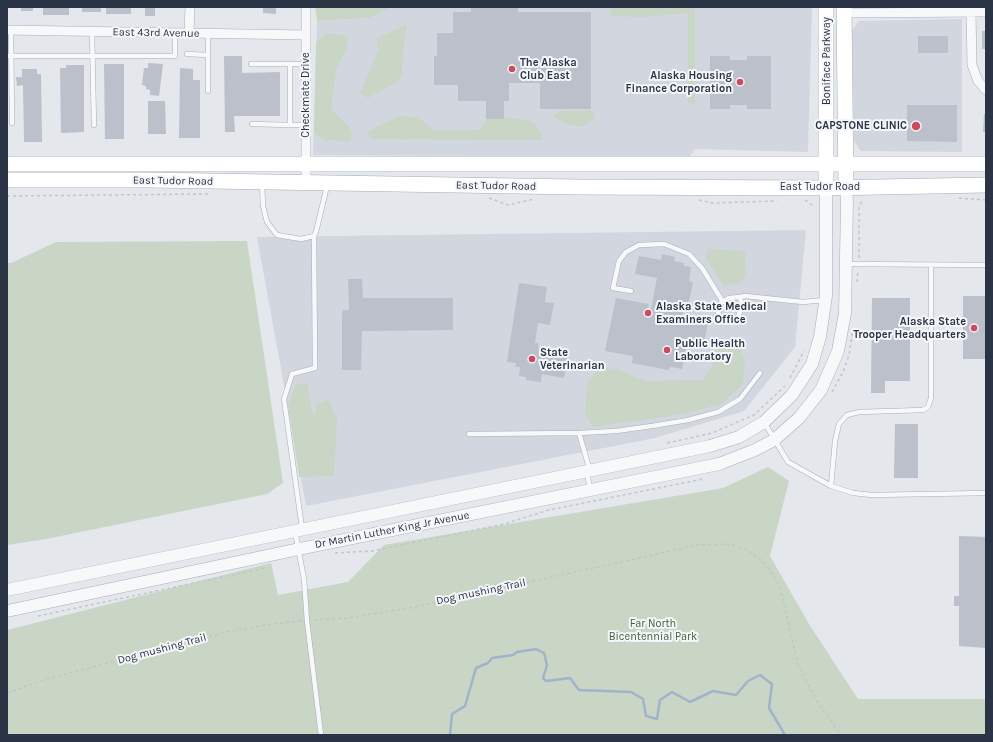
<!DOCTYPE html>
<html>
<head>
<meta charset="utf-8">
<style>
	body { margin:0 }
	#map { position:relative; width:993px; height:742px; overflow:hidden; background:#e4e7ec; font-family:Karla,sans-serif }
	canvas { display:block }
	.frame { position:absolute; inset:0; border:8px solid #2b3445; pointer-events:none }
</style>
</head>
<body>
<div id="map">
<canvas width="993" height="742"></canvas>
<div class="frame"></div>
</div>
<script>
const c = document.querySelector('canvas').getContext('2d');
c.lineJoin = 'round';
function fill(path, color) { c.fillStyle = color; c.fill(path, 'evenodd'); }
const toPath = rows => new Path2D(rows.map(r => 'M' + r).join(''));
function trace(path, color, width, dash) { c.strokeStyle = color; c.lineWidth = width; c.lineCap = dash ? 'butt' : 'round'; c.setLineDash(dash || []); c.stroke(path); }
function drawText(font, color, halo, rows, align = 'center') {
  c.font = font + ' Karla,sans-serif'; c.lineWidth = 4; c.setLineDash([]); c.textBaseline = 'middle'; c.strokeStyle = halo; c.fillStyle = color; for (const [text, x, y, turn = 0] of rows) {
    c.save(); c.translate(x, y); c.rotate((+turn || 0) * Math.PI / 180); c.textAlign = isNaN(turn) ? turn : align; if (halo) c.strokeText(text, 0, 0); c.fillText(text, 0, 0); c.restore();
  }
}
const built = toPath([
	[392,7,812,7,808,152,695,149,689,157,313,155,317,21,370,18],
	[962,19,962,152,861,151,854,141,852,30,859,21],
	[806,230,795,347,744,411,655,438,306,506,257,237]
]);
const green = toPath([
	[315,7,392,7,370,18,317,21],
	[611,7,695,7,695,104,688,103,688,13,643,17,610,16],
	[407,24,402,61,402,74,397,82,368,98,360,93,374,61,378,51,377,38],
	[327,33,348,37,347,48,336,70,331,109,350,128,352,134,350,141,325,140,314,133,316,43],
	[591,110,595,118,582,127,564,123,553,117,560,111],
	[399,116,418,117,435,131,481,130,486,119,504,119,508,117,534,122,543,136,542,140,370,139,367,133,370,130],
	[247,241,283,483,267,494,46,539,7,545,7,263,11,263,56,242],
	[708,249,745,251,746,276,740,283,724,286,706,259],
	[725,344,740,349,745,362,743,384,721,404,684,414,593,427,585,413,587,383,599,368,617,369,645,381,703,380,712,366,715,352,719,346],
	[307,383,314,420,317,403,328,400,337,418,334,476,299,477,288,405,296,384],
	[768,467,789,481,770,556,809,624,858,699,986,699,986,735,7,735,7,630,271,563,278,595,348,582,384,545,723,488]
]);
const stream = toPath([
	[450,735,452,714,465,706,476,668,488,663,492,658,513,655,517,652,536,649,544,653,547,665,543,678,546,681,570,678,579,690,631,692,643,699,646,716,657,719,660,700,672,692,690,702,713,691,736,695,748,681,760,675,772,684,769,708,785,735]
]);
const building = toPath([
	[21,7,33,7,33,11,21,11],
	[43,7,69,7,69,15,43,15],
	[82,7,101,7,101,12,82,12],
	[106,7,131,7,131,14,106,14],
	[145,7,155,7,155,16,145,16],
	[263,7,276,7,276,14,263,13],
	[471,7,518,7,518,12,591,12,591,109,540,109,540,83,509,83,509,101,504,101,504,119,486,119,486,101,490,101,458,101,458,85,434,85,434,56,437,56,437,33,453,33,453,12,471,12],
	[982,31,986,31,986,49,982,49],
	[918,36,948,36,948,53,918,53],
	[224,56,242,56,242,73,280,72,280,116,234,116,235,132,225,132],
	[710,56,730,56,730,60,747,60,747,56,771,56,771,109,747,109,747,105,730,105,730,109,710,109],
	[148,63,163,64,159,96,150,95,150,90,146,89,146,86,142,85,144,68,148,68],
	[104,64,124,64,124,139,105,139],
	[66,65,84,65,84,132,61,133,60,68,66,68],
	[180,68,193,69,193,80,200,80,200,138,179,138],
	[22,69,37,69,37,74,41,74,42,142,24,142,23,85,17,86,16,77,22,77],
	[148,101,165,101,166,134,148,134],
	[907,105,957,105,957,142,907,141],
	[984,114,986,114,986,132,983,132],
	[662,254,675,257,674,261,684,263,684,266,691,267,689,281,693,282,688,307,684,304,682,317,708,322,704,343,699,342,700,346,687,343,682,369,670,367,668,370,632,363,633,356,605,351,616,298,649,304,648,309,651,309,657,278,635,274,639,256,661,260],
	[348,279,362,279,363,298,453,298,453,330,362,331,361,370,342,370,342,315,343,310,349,310],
	[519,283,547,287,545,302,554,303,550,325,538,323,535,343,538,343,538,347,568,351,564,378,542,374,541,382,526,380,526,377,519,376,520,367,515,367,516,363,507,362],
	[963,296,986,296,986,359,963,359],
	[872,298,910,298,910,381,885,381,885,393,871,393],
	[895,424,918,424,918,478,894,478],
	[959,536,986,537,986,648,959,646,959,606,954,606,954,596,959,596]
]);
const path = toPath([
	[7,196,209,194],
	[489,198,508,205,534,199],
	[959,198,986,200],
	[699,200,713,203,777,201],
	[805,200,815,207],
	[859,258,859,207,863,199],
	[857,282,858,270],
	[790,378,804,351],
	[832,392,843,372,849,355,853,330],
	[667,443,712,433,754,415,785,386],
	[335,553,372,551,504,524,549,510,703,479],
	[38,616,265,568],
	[314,620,346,618,410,608,698,545,729,544,747,550,760,559,770,570,780,587,798,665,818,703,841,735],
	[7,693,47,679,226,632,272,624,301,621]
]);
const service = toPath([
	[11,30,12,123],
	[92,32,94,125],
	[208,34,208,91],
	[187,54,208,55],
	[7,56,175,56,175,33],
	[251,64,305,64],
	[252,124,290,125,290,64],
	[290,125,306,125],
	[262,184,263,206,267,222,277,235,301,239,314,236,316,232,327,186],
	[846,264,986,265],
	[631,291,613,288,619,261,626,252,639,245,664,244,689,254,702,268,723,302],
	[740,297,742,307,736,321,729,322,722,320,718,313,721,303,729,298,740,297,745,296,803,302,825,300],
	[764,422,788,462,831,486,853,493,872,495,986,493],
	[579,433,616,431,652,426,688,420,718,412,740,399,760,373],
	[469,434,579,433,590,471],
	[587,473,590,489],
	[831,486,835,441,839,424,847,415,859,412,923,410,928,407,931,398,931,265],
	[302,528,284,399,292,374,315,368,314,236],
	[295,531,304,579,307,621,321,735]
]);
const minor = toPath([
	[306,7,306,183],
	[971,12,972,65,978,81,986,90],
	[844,13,986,12],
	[7,30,306,35],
	[189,33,190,7]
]);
const tertiary = toPath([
	[7,590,710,446,739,437,764,422,792,395,812,364,820,337,826,296,826,188],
	[7,611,299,549,719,464,755,450,774,440,799,418,821,390,838,351,845,313,847,202,846,187]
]);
const primary = toPath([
	[826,7,826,188],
	[844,7,846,187],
	[7,164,986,164],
	[7,180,150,180,577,187,826,188,986,185]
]);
const markers = [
	[512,69,4,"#d1495b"],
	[740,82,4,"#d1495b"],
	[916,126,5,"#d1495b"],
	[648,313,4,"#d1495b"],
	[974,328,4,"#d1495b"],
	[667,350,4,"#d1495b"],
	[532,359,4,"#d1495b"]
];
const streetNames = [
	["East 43rd Avenue",156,33,1],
	["Boniface Parkway",827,61,-90],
	["Checkmate Drive",306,95,-90],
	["East Tudor Road",173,181,1],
	["East Tudor Road",496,186,1],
	["East Tudor Road",820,187],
	["Dr Martin Luther King Jr Avenue",392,530,-11],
	["Dog mushing Trail",481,592,-12],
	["Dog mushing Trail",162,649,-15]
];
const poiNames = [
	["The Alaska",520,63],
	["Club East",520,76],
	["Alaska Housing",732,76,"right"],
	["Finance Corporation",732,89,"right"],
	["CAPSTONE CLINIC",907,126,"right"],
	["Alaska State Medical",656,307],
	["Examiners Office",656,320],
	["Alaska State",966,322,"right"],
	["Trooper Headquarters",966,335,"right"],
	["Public Health",675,344],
	["Laboratory",675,357],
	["State",540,353],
	["Veterinarian",540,366]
];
const parkNames = [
	["Far North",653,624],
	["Bicentennial Park",653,637]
];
fill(built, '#d2d6de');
fill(green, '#c9d6c5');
trace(stream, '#9fb4cc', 2.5);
fill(building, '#bbc0ca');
trace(service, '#a9aeb7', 5.5);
trace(minor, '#a9aeb7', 10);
trace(tertiary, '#a9aeb7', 13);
trace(primary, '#a3abb8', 16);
trace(path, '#c2c5cb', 1.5, [3, 3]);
trace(service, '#f7f8fa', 4.5);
trace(minor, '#f7f8fa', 9);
trace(tertiary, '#f7f8fa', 12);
trace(primary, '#fff', 15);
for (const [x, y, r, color] of markers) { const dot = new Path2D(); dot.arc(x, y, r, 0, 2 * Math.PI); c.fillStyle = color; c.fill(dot); trace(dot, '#f4f6f9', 1.5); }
drawText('11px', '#2b3445', '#f4f6f9', streetNames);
drawText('bold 11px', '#2b3445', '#f4f6f9', poiNames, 'left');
drawText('11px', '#3f6138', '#f4f6f9', parkNames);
</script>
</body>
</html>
